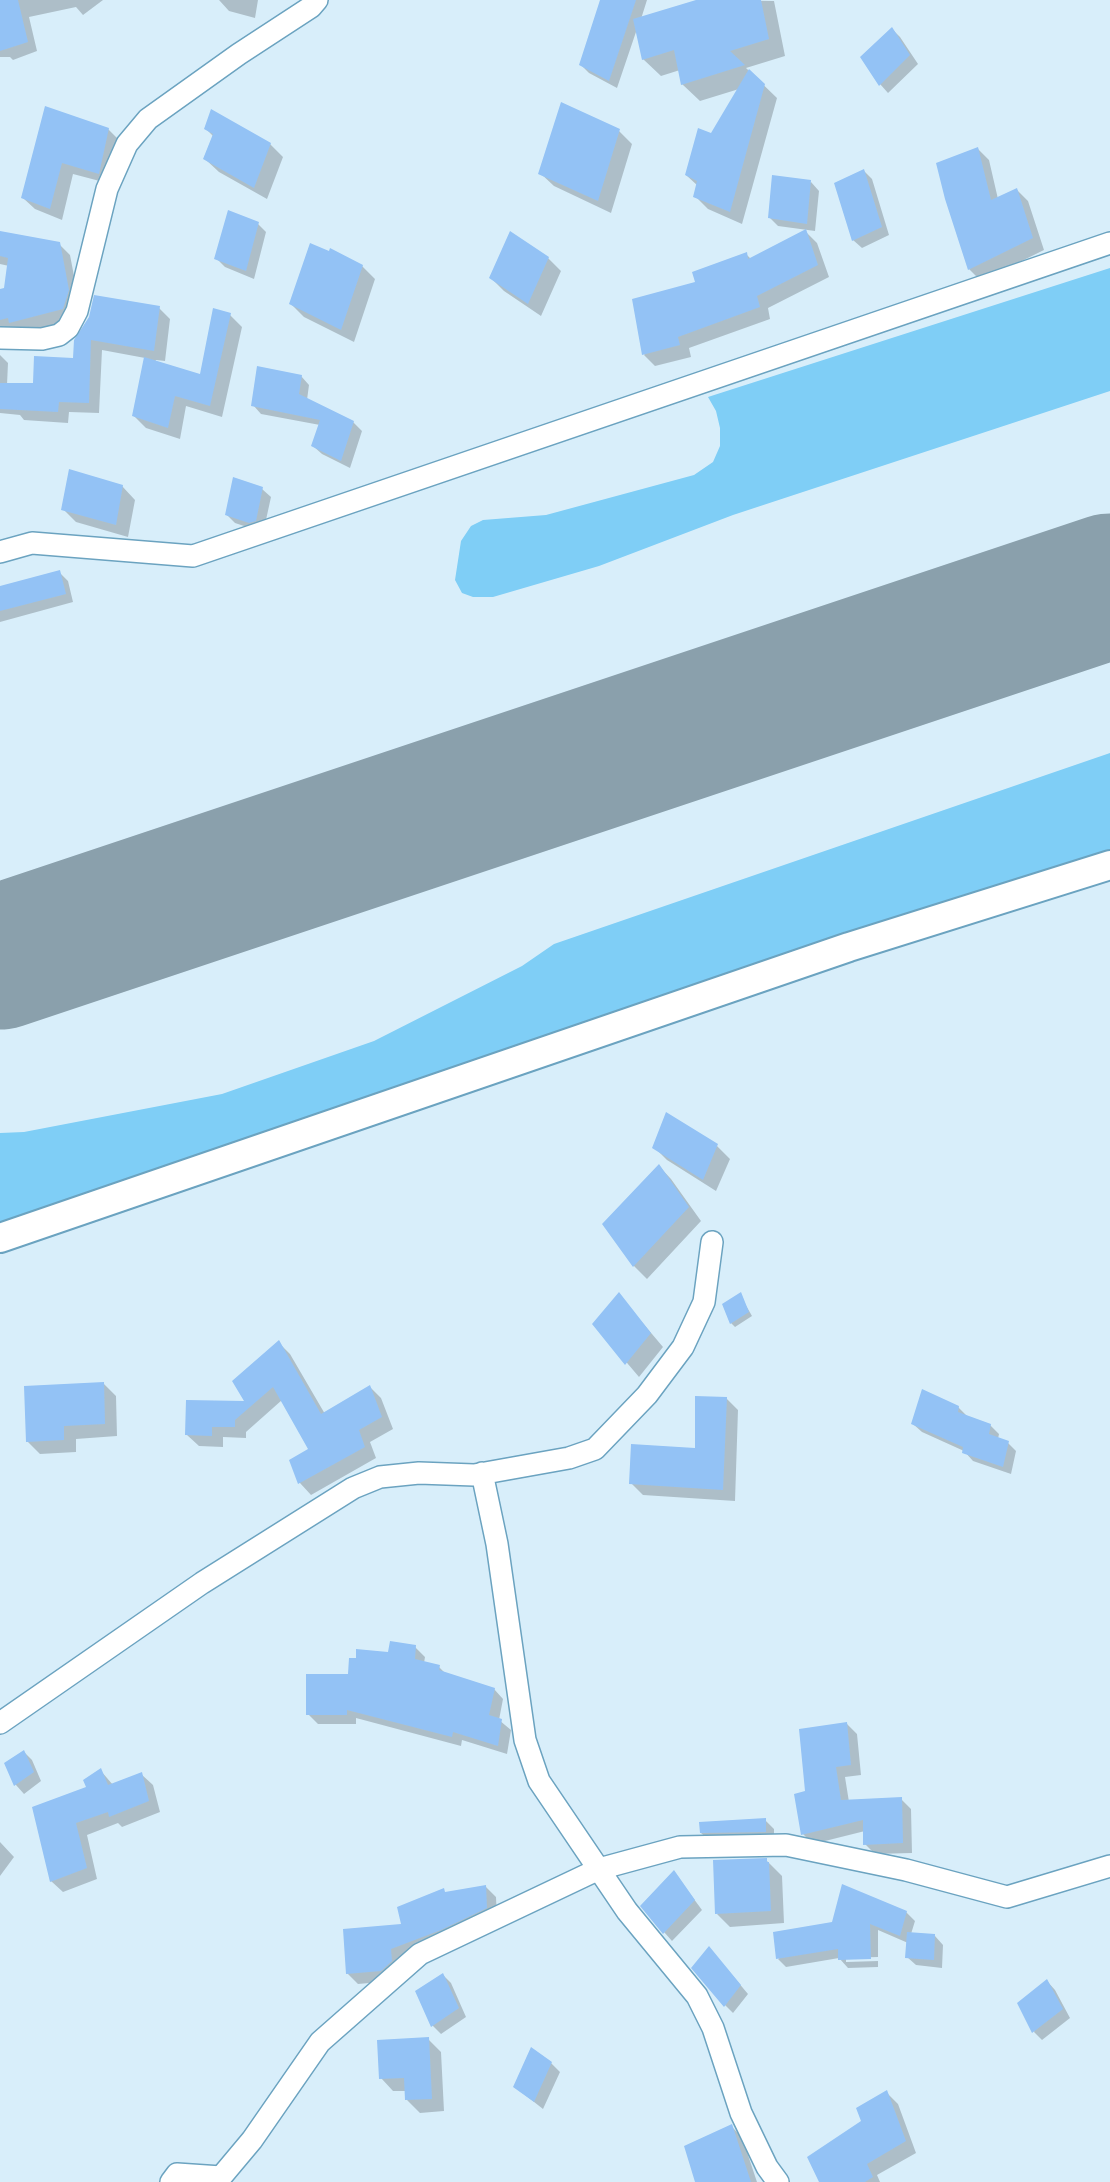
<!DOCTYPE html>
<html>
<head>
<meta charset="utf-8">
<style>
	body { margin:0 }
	canvas { display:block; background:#d8eefa }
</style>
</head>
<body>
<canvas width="1110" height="2182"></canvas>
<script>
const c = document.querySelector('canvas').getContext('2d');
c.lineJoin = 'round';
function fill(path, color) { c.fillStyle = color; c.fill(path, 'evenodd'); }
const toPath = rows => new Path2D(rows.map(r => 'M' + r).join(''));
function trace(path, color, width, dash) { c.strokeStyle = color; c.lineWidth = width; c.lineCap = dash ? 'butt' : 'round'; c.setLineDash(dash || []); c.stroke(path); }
const green = toPath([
	[1110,268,1110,391,733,515,599,566,493,597,473,597,462,593,455,580,461,541,471,526,483,520,546,515,694,475,713,462,720,446,720,428,716,411,708,397],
	[1110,753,1110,857,0,1226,0,1133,24,1132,222,1094,374,1041,522,966,554,944]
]);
const shadow = toPath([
	[0,0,103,0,83,15,76,7,29,17,37,51,13,60,10,57,0,57],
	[219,0,258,0,255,18,229,11],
	[605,0,647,0,641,19,702,0,774,1,785,56,746,68,777,98,742,224,708,209,695,196,698,186,686,175,739,89,700,101,682,84,680,70,661,76,643,59,637,29,617,88,589,73,581,65],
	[892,29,900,37,918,64,888,93,880,84],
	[46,108,108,129,120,141,111,184,73,174,62,220,35,209,23,198],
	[206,129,270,144,283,157,267,199,219,172,205,159,214,137],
	[619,131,632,144,611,213,554,186,540,173],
	[978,149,989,160,998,199,1017,190,1028,201,1044,250,981,281,969,269],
	[864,171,872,179,889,235,862,248,853,240],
	[811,182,819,191,815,231,778,226,770,218],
	[258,224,266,232,254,279,225,267,216,258],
	[0,232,59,244,70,255,79,302,74,320,5,337,0,341,0,291,6,290,9,266,0,264],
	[806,232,817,243,829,277,768,308,770,319,689,348,691,357,655,366,644,355,697,284,746,254,751,259],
	[548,258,561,271,541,316,504,291,491,278],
	[362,266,375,279,354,342,304,317,291,304],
	[159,308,170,319,165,361,156,360,155,362,201,376,230,315,242,327,222,417,186,406,180,439,146,428,134,416,145,358,102,350,99,413,69,412,68,423,24,420,20,415,0,413,0,355,8,363,7,385,35,385,75,360,76,341],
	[301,376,309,385,307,400,353,422,362,431,350,468,322,454,313,446,320,425,261,414,253,405],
	[122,486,135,500,128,537,76,522,63,509],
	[262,489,271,497,264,529,259,531,235,523,227,515],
	[59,572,68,581,73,602,0,622,0,588],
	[717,1146,730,1159,716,1191,667,1160,654,1147],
	[659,1166,671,1179,701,1221,647,1279,634,1266,605,1224],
	[619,1295,663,1347,639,1377,594,1324],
	[740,1295,752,1316,735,1327,731,1323],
	[279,1343,290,1354,325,1414,370,1387,381,1398,393,1429,370,1442,376,1458,311,1495,300,1483,291,1461,310,1450,282,1400,246,1432,246,1438,223,1437,223,1447,199,1446,187,1435,247,1403],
	[103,1383,116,1396,117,1436,76,1439,76,1452,40,1454,27,1441],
	[726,1398,738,1410,735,1501,643,1495,631,1483,697,1450],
	[958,1407,967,1416,990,1425,999,1434,998,1439,1008,1443,1016,1451,1011,1474,973,1461,964,1451,922,1432,913,1424],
	[415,1647,425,1657,424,1663,439,1667,446,1674,494,1689,503,1699,499,1720,511,1730,507,1754,462,1740,461,1746,356,1718,356,1724,318,1724,308,1714,350,1676,390,1653],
	[847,1724,857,1734,861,1775,845,1777,849,1802,901,1799,911,1809,912,1853,875,1854,865,1844,865,1831,813,1844,803,1834,807,1792],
	[24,1752,32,1760,41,1781,24,1794,16,1785,6,1764],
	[101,1771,113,1785,141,1774,153,1785,160,1812,122,1827,118,1823,87,1835,97,1879,63,1892,51,1881,89,1788],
	[765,1820,774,1829,774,1840,710,1841,701,1833],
	[0,1842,14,1857,0,1876],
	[766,1860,782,1876,784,1923,730,1927,717,1914],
	[674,1872,702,1910,672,1941,664,1932],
	[486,1887,496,1897,497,1918,392,1981,358,1984,347,1973,403,1925,447,1894],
	[906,1912,915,1921,911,1934,935,1936,943,1945,942,1968,916,1965,907,1957,908,1943,878,1930,878,1957,846,1958,846,1962,878,1961,878,1967,848,1968,839,1958,786,1967,778,1959,833,1923],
	[717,1957,748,1994,733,2013,725,2005],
	[443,1975,451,1983,466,2017,441,2034,433,2026,418,1992],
	[1047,1981,1055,1990,1070,2018,1042,2040,1034,2032],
	[428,2039,441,2052,444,2111,420,2113,407,2100,407,2091,393,2091,381,2078],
	[551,2063,560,2072,543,2109,515,2087],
	[887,2093,898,2104,916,2153,877,2175,880,2182,821,2182],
	[731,2126,742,2137,757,2182,697,2182]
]);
const runway = toPath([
	[0,957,1110,586]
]);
const building = toPath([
	[0,0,18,0,28,42,0,51],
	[600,0,636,0,609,81,579,65],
	[696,0,761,0,769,39,730,51,745,65,681,85,674,50,642,60,633,19],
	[892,27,910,55,879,86,860,57],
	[749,69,765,84,730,212,693,197,697,181,685,175,698,128,711,133],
	[561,102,620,129,598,201,538,174],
	[45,106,109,128,99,174,62,163,50,209,21,198],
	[211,109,271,143,254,188,203,159,213,134,204,129],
	[978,147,991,200,1017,188,1033,238,968,270,945,199,936,163],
	[864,169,882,227,852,241,834,183],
	[772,175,811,180,807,224,768,218],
	[228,210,259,222,246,271,214,259],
	[806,229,818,265,757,296,760,307,678,337,680,345,642,355,632,299,695,282,692,272,747,252,748,259],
	[0,231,60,242,69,290,63,309,9,323,8,318,0,320,0,289,4,288,8,258,0,256],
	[510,231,549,257,528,304,489,278],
	[310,243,329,251,330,248,363,265,341,330,289,304],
	[94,295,160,306,154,351,91,340,89,403,59,402,58,412,0,409,0,383,33,383,34,356,73,358,74,340,89,317],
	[213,308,231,313,210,406,175,396,168,428,132,416,144,357,200,374],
	[257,366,302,375,299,394,354,421,341,461,311,446,320,420,251,406],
	[69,469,123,485,116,525,61,510],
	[233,477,263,487,256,521,249,523,225,515],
	[60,570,66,594,0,611,0,586],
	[666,1112,718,1144,703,1180,652,1148],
	[659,1164,689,1207,633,1267,602,1224],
	[619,1292,651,1333,625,1365,592,1324],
	[741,1292,749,1312,730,1324,722,1304],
	[279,1340,321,1414,370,1385,382,1417,359,1430,365,1447,298,1484,289,1460,308,1449,273,1387,235,1420,235,1427,212,1427,212,1436,185,1435,186,1400,244,1401,232,1381],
	[104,1382,105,1424,64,1426,64,1440,26,1442,24,1386],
	[922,1389,959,1406,958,1412,991,1424,989,1434,1009,1441,1003,1467,962,1453,963,1447,911,1424],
	[695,1396,727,1397,723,1490,629,1484,631,1444,695,1448],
	[390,1641,416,1645,415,1659,440,1665,439,1670,495,1688,489,1715,502,1719,498,1746,453,1732,452,1737,347,1710,347,1715,306,1715,306,1674,348,1674,349,1658,356,1658,356,1649,388,1652],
	[847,1722,851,1765,836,1767,841,1800,902,1797,903,1843,863,1845,863,1820,801,1835,794,1794,805,1791,799,1729],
	[24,1750,34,1772,14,1786,4,1763],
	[101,1768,108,1785,142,1772,149,1801,109,1817,108,1812,76,1823,87,1868,50,1882,32,1807,86,1787,83,1780],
	[766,1818,766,1832,700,1833,699,1822],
	[767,1858,767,1862,769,1862,771,1911,715,1914,713,1860],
	[674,1870,695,1900,663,1934,640,1906],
	[842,1884,907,1911,900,1936,870,1924,871,1959,838,1960,838,1949,776,1959,773,1932,832,1922],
	[486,1885,487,1908,441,1930,391,1949,392,1961,381,1971,346,1974,343,1929,401,1924,397,1907,444,1888,445,1892],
	[907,1932,935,1934,934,1960,905,1958],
	[709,1946,741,1985,724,2007,691,1968],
	[443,1973,459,2008,431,2027,415,1991],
	[1047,1979,1063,2009,1032,2033,1017,2003],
	[429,2037,432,2099,405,2100,404,2078,379,2079,377,2040],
	[531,2047,552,2062,534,2102,513,2087],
	[887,2090,906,2141,867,2164,873,2177,865,2182,819,2182,807,2157,861,2121,856,2108],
	[732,2124,751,2182,695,2182,684,2146]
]);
const minor = toPath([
	[0,338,42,339,59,335,68,328,77,311,107,189,127,144,148,119,239,54,311,7,317,0],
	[0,552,32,543,193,556,1110,243],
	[482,1473,497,1544,525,1740,539,1781,627,1911,697,1996,713,2028,741,2113,767,2167,778,2182],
	[0,1723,202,1583,353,1488,380,1477,419,1473,474,1475,569,1458,595,1449,647,1395,683,1347,704,1302,712,1242],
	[171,2182,177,2174,221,2177,252,2140,320,2042,420,1954,599,1869,680,1847,786,1845,906,1870,1007,1897,1110,1866]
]);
const tertiary = toPath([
	[0,1238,849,947,1110,865]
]);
fill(green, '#7fcef6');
fill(shadow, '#0003');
trace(runway, '#8aa0ac', 145);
fill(building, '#93c2f5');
trace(minor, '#6ba3c0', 24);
trace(tertiary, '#6ba3c0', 32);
trace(minor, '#fff', 21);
trace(tertiary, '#fff', 28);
</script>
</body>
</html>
